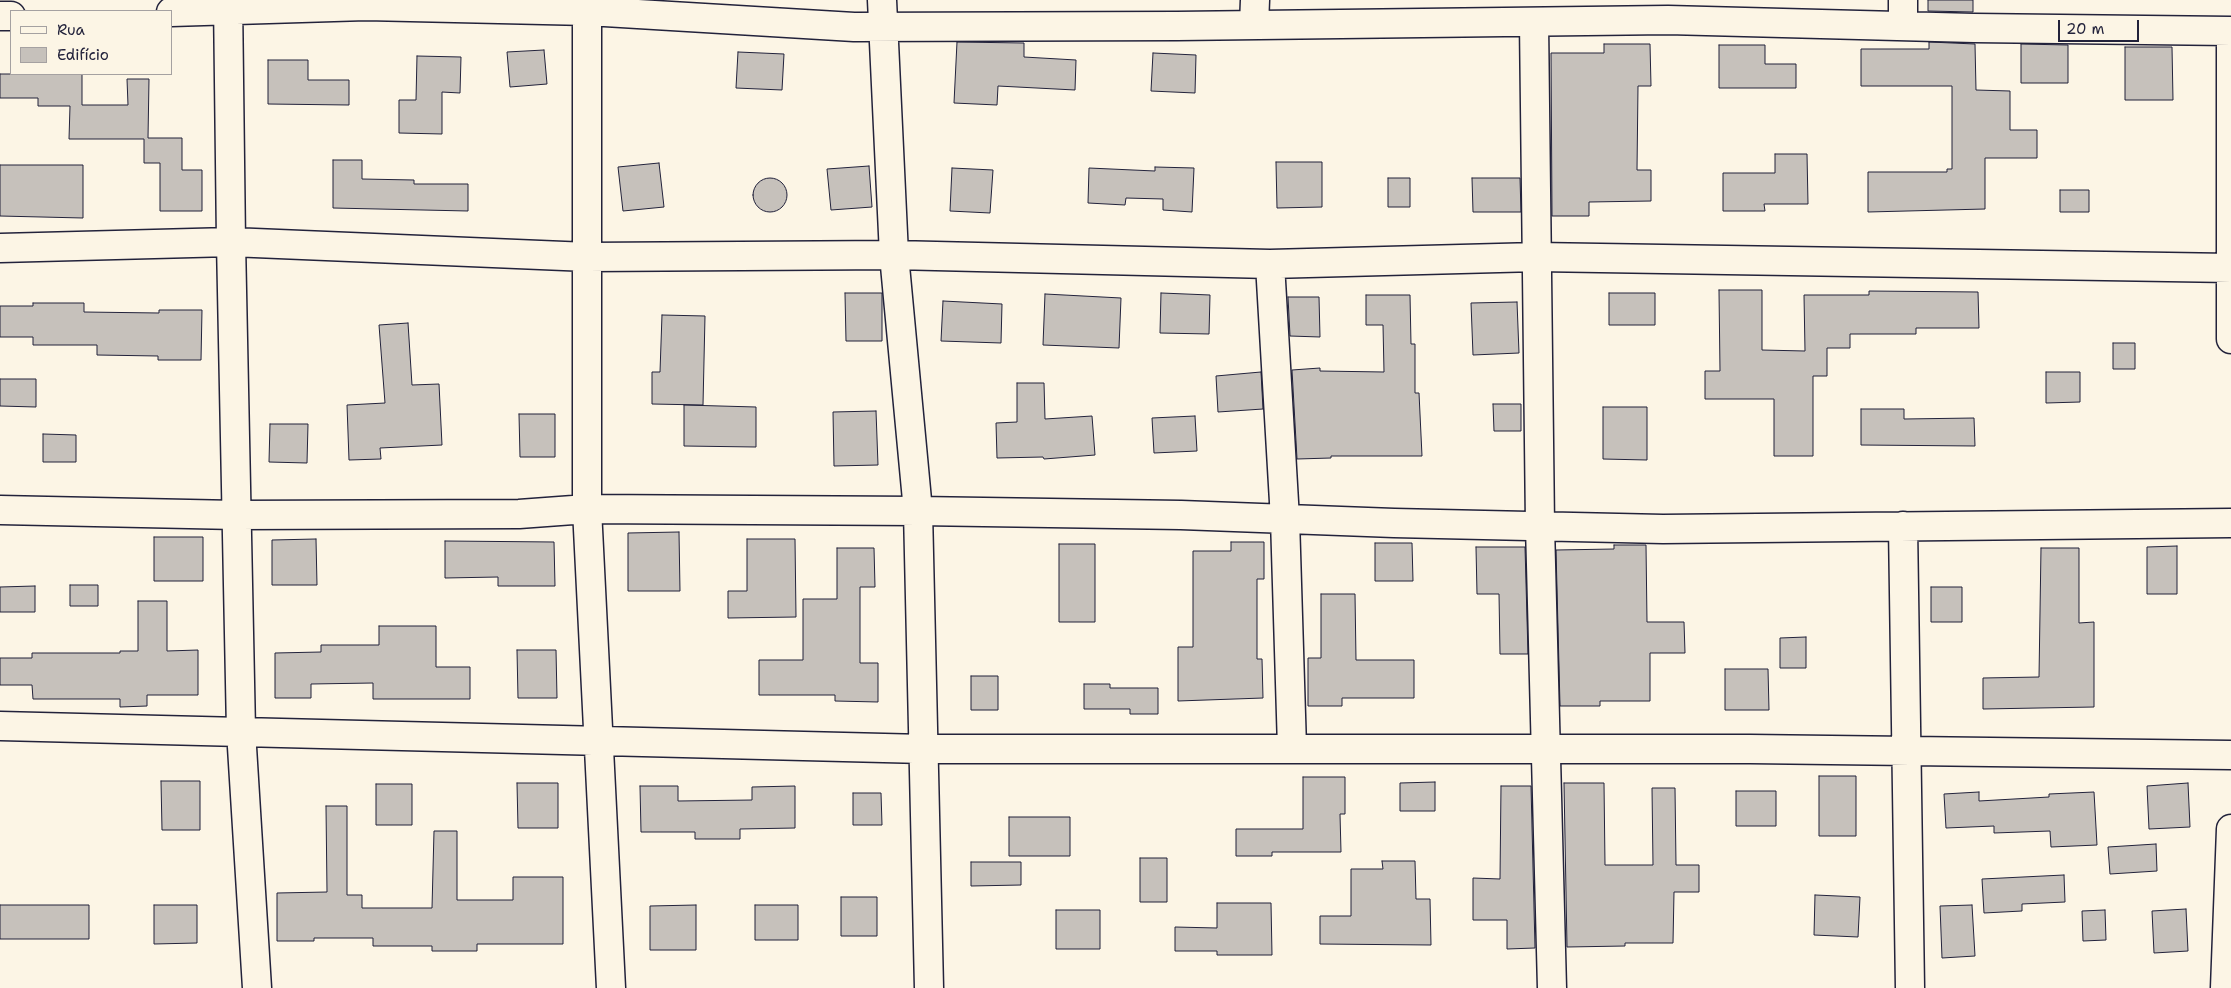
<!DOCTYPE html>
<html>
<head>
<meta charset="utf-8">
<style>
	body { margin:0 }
	#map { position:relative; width:2231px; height:988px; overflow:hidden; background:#fcf5e5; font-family:"Shantell Sans",sans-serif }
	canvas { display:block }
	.legend { position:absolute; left:10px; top:10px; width:162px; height:65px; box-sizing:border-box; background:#fcf5e5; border:1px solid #a5a1a1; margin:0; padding:6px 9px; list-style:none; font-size:15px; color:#22223b }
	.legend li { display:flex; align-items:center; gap:10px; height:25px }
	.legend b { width:25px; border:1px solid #a5a1a1 }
	.scale { position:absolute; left:2058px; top:20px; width:81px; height:22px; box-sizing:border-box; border:2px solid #22223b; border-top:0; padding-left:6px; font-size:15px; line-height:18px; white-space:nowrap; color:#22223b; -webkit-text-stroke:4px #fcf5e5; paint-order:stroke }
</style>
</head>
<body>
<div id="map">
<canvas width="2231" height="988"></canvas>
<ul class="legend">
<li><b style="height:6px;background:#fcf5e5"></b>Rua</li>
<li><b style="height:14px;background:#c6c1bb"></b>Edifício</li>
</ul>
<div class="scale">20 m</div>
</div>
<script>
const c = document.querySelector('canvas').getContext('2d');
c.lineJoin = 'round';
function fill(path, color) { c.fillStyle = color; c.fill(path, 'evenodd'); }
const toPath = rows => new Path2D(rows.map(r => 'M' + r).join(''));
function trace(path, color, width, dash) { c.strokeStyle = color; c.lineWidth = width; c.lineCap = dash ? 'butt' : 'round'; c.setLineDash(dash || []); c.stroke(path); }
const building = toPath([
	[1928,0,1973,0,1973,12,1928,11,1928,0],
	[957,42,1024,43,1024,57,1076,60,1075,90,998,86,997,105,954,103,957,42],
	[1929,42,1975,44,1976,90,2010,91,2010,130,2037,130,2037,158,1985,158,1985,209,1868,212,1868,172,1947,172,1947,169,1952,169,1952,86,1861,86,1861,49,1929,49,1929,42],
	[1604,44,1650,44,1651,86,1638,86,1637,170,1651,170,1651,201,1589,202,1589,216,1552,216,1551,53,1604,53,1604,44],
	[2021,44,2068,45,2068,83,2021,83,2021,44],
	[1719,45,1765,45,1765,64,1796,64,1796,88,1719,88,1719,45],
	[2125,47,2172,47,2173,100,2125,100,2125,47],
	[544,50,547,84,510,87,507,52,544,50],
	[738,52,784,54,782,90,736,88,738,52],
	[1153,53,1196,55,1195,93,1151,91,1153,53],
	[417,56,461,57,460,93,442,92,442,134,399,133,399,100,416,100,417,56],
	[268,60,308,60,308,80,349,80,349,105,268,104,268,60],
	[0,74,82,74,82,105,128,105,127,79,149,79,148,138,182,138,182,170,202,170,202,211,160,211,160,163,144,163,144,139,69,139,70,106,38,106,38,98,0,98,0,74],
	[1775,154,1807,154,1808,204,1764,204,1765,211,1723,211,1723,173,1775,173,1775,154],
	[333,160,362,160,362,179,414,180,414,184,468,184,468,211,333,208,333,160],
	[1276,162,1322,162,1322,207,1277,208,1276,162],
	[659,163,664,207,623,211,618,167,659,163],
	[0,165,83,165,83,218,0,216,0,165],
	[869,166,872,207,831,210,827,169,869,166],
	[1155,167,1194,168,1192,212,1163,210,1163,199,1126,198,1125,205,1088,203,1089,168,1155,171,1155,167],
	[952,168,993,170,990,213,950,211,952,168],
	'753 195a17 17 0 1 1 34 0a17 17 0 1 1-34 0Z',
	[1388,178,1410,178,1410,207,1388,207,1388,178],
	[1472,178,1520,178,1521,212,1473,212,1472,178],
	[2060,190,2089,190,2089,212,2060,212,2060,190],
	[1719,290,1762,290,1762,350,1805,351,1804,295,1869,295,1869,291,1978,292,1979,328,1916,328,1916,334,1850,334,1850,348,1827,348,1827,376,1813,376,1813,456,1774,456,1774,399,1705,399,1705,371,1720,371,1719,290],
	[845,293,882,293,882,341,846,341,845,293],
	[1161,293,1210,295,1209,334,1160,333,1161,293],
	[1609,293,1655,293,1655,325,1609,325,1609,293],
	[1045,294,1121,298,1119,348,1043,345,1045,294],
	[1366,295,1410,295,1411,344,1415,344,1415,393,1419,393,1422,456,1331,456,1331,458,1297,459,1292,370,1320,368,1320,371,1384,372,1383,325,1366,325,1366,295],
	[1288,297,1319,297,1320,337,1290,336,1288,297],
	[943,301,1002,304,1001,343,941,341,943,301],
	[1517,302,1519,353,1473,355,1471,303,1517,302],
	[33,303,84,303,84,312,159,313,159,310,202,310,201,360,158,360,158,356,97,355,97,345,33,345,33,337,0,337,0,306,33,306,33,303],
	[662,315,705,316,703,405,652,404,652,372,660,372,662,315],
	[408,323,412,385,439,384,442,445,380,448,381,459,349,460,347,405,385,403,379,325,408,323],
	[2113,343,2135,343,2135,369,2113,369,2113,343],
	[1261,372,1263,409,1218,412,1216,376,1261,372],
	[2046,372,2080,372,2080,402,2046,403,2046,372],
	[0,379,36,379,36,407,0,406,0,379],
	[1017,383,1044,383,1045,419,1092,416,1095,455,1044,459,1043,457,997,458,996,423,1017,422,1017,383],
	[1493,404,1521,404,1521,431,1494,431,1493,404],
	[684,405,756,407,756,447,684,446,684,405],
	[1603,407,1647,407,1647,460,1603,459,1603,407],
	[1861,409,1904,409,1904,419,1974,418,1975,446,1861,445,1861,409],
	[876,411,878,465,834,466,833,412,876,411],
	[519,414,555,414,555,457,520,457,519,414],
	[1195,416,1197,451,1154,453,1152,418,1195,416],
	[270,424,308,424,307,463,269,462,270,424],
	[43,434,76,435,76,462,43,462,43,434],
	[679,532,680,591,628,591,628,533,679,532],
	[154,537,203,537,203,581,154,581,154,537],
	[316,539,317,585,272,585,272,540,316,539],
	[747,539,795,539,796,617,728,618,728,591,747,591,747,539],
	[445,541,554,542,555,586,498,586,498,577,445,578,445,541],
	[1231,542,1264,542,1264,579,1257,579,1257,659,1262,659,1263,698,1178,701,1178,647,1193,647,1193,551,1231,551,1231,542],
	[1375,543,1412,543,1413,581,1375,581,1375,543],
	[1059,544,1095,544,1095,622,1059,622,1059,544],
	[1614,545,1646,545,1647,622,1684,622,1685,653,1650,653,1650,701,1600,701,1600,706,1560,706,1556,550,1614,549,1614,545],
	[2177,546,2177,594,2147,594,2147,547,2177,546],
	[1476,547,1525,547,1528,654,1500,654,1499,594,1477,594,1476,547],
	[837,548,874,548,875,587,860,587,860,663,878,663,878,702,835,701,835,695,759,695,759,660,803,660,803,599,837,599,837,548],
	[2041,548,2079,548,2079,623,2094,622,2094,707,1983,709,1983,678,2039,677,2041,548],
	[70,585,98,585,98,606,70,606,70,585],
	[35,586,35,612,0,612,0,587,35,586],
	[1931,587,1962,587,1962,622,1931,622,1931,587],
	[1321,594,1355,594,1356,660,1414,660,1414,698,1342,698,1342,706,1308,706,1308,658,1321,658,1321,594],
	[138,601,167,601,167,651,198,650,198,695,147,695,147,706,120,707,120,699,33,699,32,685,0,685,0,658,32,658,32,653,120,653,120,651,138,651,138,601],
	[379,626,436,626,436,667,470,667,470,699,373,699,373,683,311,684,311,698,275,698,275,653,321,652,321,645,379,645,379,626],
	[1806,637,1806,668,1780,668,1780,638,1806,637],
	[517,650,556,650,557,698,518,698,517,650],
	[1725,669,1768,669,1769,710,1725,710,1725,669],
	[971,676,998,676,998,710,971,710,971,676],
	[1084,684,1110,684,1110,688,1158,688,1158,714,1130,714,1130,709,1084,709,1084,684],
	[1819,776,1856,776,1856,836,1819,836,1819,776],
	[1303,777,1345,777,1345,814,1340,814,1341,852,1272,852,1272,856,1236,856,1236,829,1303,829,1303,777],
	[161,781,200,781,200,830,162,830,161,781],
	[1435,782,1435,811,1400,811,1400,783,1435,782],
	[517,783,558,783,558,828,518,828,517,783],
	[1564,783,1604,783,1605,865,1653,865,1652,788,1675,788,1676,865,1699,865,1699,892,1674,892,1673,943,1625,943,1625,946,1567,947,1564,783],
	[2188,783,2190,827,2149,829,2147,786,2188,783],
	[376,784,412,784,412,825,376,825,376,784],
	[640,786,678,786,678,801,752,800,752,787,795,786,795,828,740,829,740,839,695,839,695,832,641,832,640,786],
	[1501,786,1531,786,1535,948,1507,949,1507,920,1473,920,1473,878,1500,879,1501,786],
	[1736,791,1776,791,1776,826,1736,826,1736,791],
	[1979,792,1979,801,2049,797,2049,794,2094,792,2097,845,2051,847,2050,831,1994,833,1994,826,1946,828,1944,794,1979,792],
	[853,793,881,793,882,825,853,825,853,793],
	[326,806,347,806,347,895,362,895,362,908,432,908,434,831,457,831,457,900,513,900,513,877,563,877,563,944,477,944,477,951,432,951,432,946,373,946,373,938,314,938,314,941,277,941,277,893,327,892,326,806],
	[1009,817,1070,817,1070,856,1009,856,1009,817],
	[2156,844,2157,871,2110,874,2108,847,2156,844],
	[1140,858,1167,858,1167,902,1140,902,1140,858],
	[1382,861,1415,861,1416,899,1430,899,1431,945,1320,944,1320,916,1351,916,1351,869,1383,869,1382,861],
	[971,862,1021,862,1021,885,971,886,971,862],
	[2064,875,2065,902,2022,904,2022,911,1984,913,1982,879,2064,875],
	[1815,895,1860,897,1858,937,1814,935,1815,895],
	[841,897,877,897,877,936,841,936,841,897],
	[1217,903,1271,903,1272,955,1217,955,1217,951,1175,951,1175,927,1217,928,1217,903],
	[0,905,89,905,89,939,0,939,0,905],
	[154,905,197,905,197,943,154,944,154,905],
	[696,905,696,950,650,950,650,906,696,905],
	[755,905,798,905,798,940,755,940,755,905],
	[1972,905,1975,956,1942,958,1940,906,1972,905],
	[2186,909,2188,951,2154,953,2152,911,2186,909],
	[1056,910,1100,910,1100,949,1056,949,1056,910],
	[2105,910,2106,940,2083,941,2082,911,2105,910]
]);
const minor = toPath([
	[228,0,231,242,241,731,257,988],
	[587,0,587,509,611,988],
	[882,0,894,255,918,511,929,988],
	[171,12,366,6,588,11,854,27,1177,26,1668,20,1974,28,2231,31],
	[0,16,11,16],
	[1534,22,1540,526,1552,988],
	[1254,25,1255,0],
	[1903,26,1903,0],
	[2231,31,2231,339],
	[0,248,231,242,588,257,894,255,1270,264,1537,257,2231,268],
	[1270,264,1285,519,1292,748],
	[0,510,236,515,519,514,587,509,918,511,1181,515,1394,523,1663,529,2231,523],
	[1903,526,1910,988],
	[0,726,924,749,1750,749,2231,755],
	[2225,988,2231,829]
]);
fill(building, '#c6c1bb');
trace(building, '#22223b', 1);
trace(minor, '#22223b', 31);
trace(minor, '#fcf5e5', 28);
</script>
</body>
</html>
